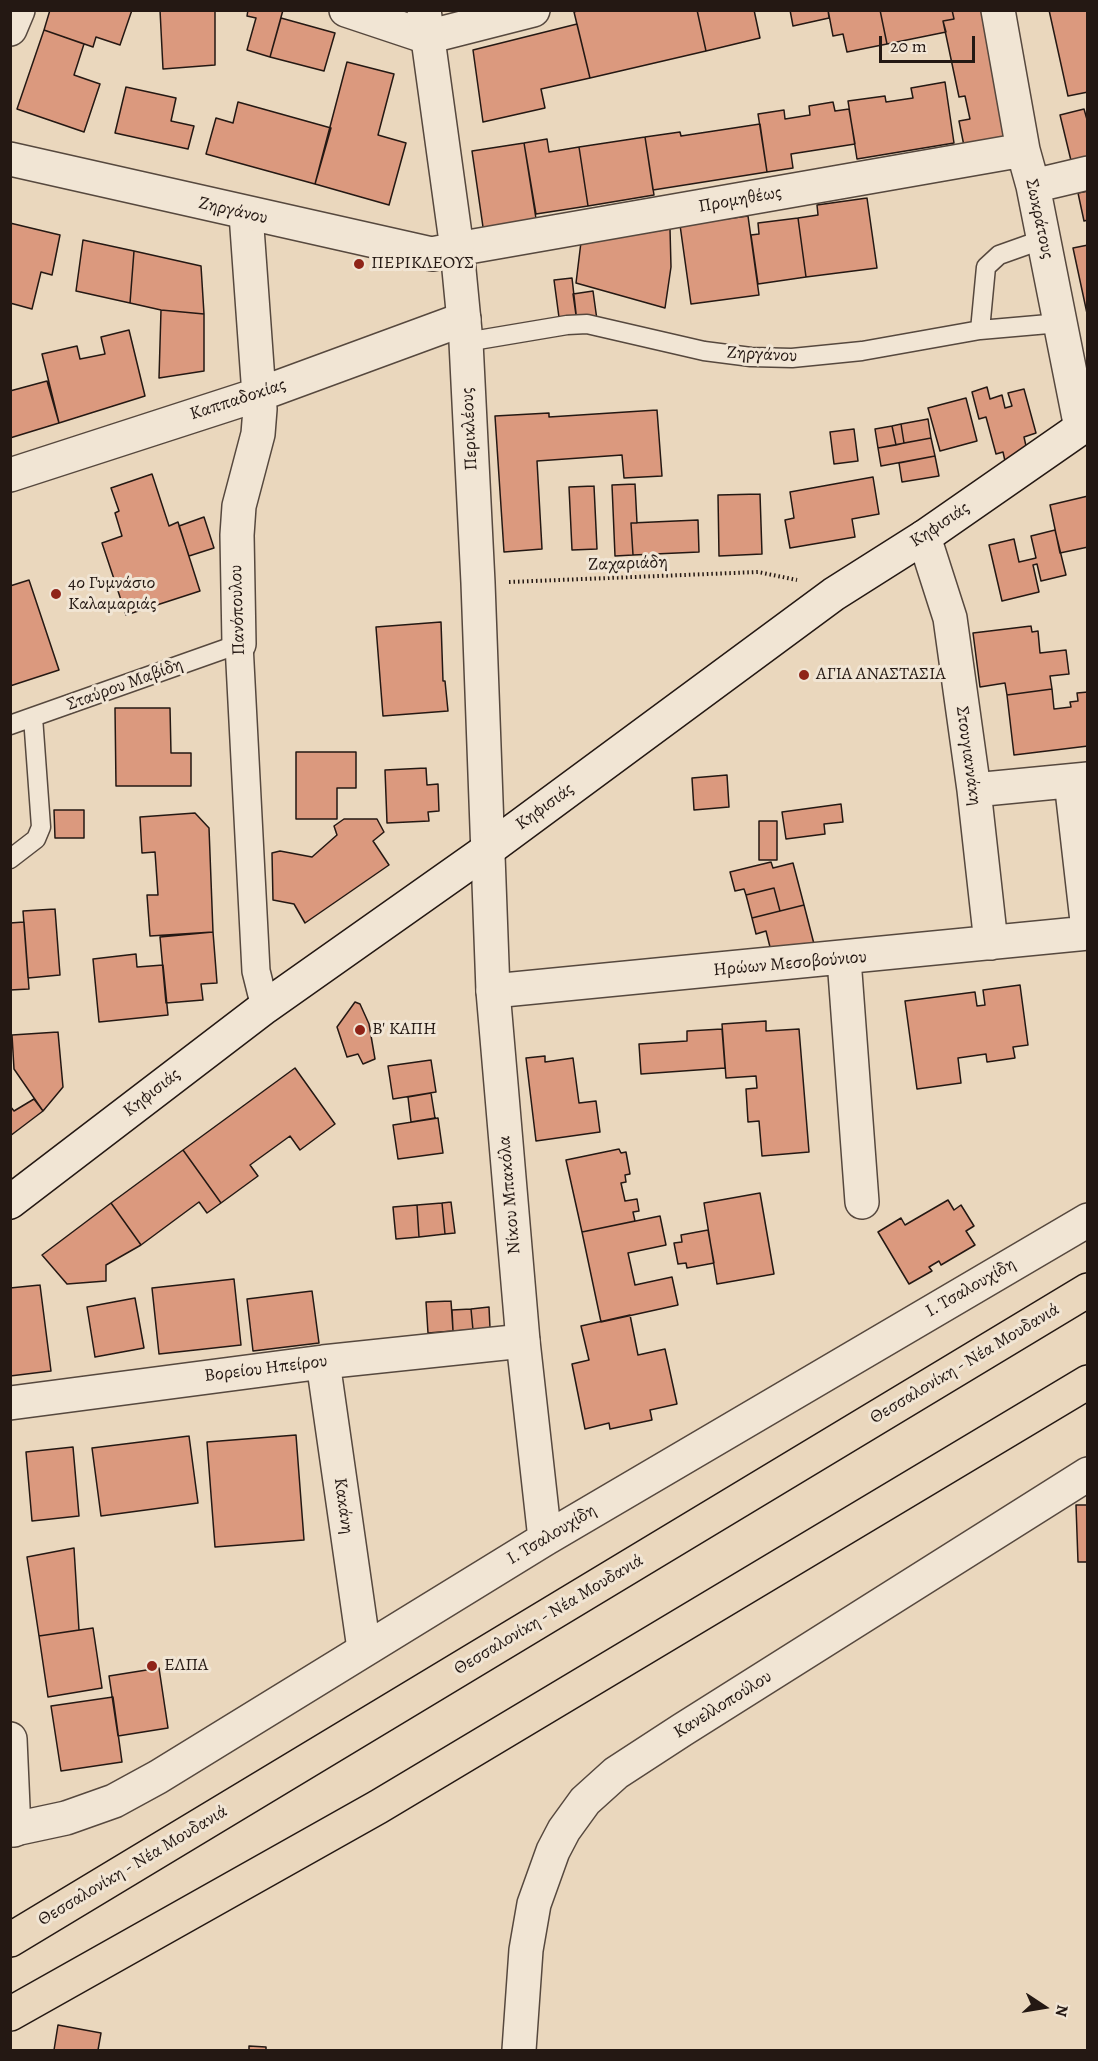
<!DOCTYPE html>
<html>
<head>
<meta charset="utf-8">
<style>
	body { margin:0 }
	#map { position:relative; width:1098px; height:2061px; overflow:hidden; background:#ead7bd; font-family:Alegreya,serif }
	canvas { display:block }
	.frame { position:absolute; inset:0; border:12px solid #241813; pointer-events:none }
	.north { position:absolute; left:1014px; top:1977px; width:60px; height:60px; -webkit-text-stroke:4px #f1e5d4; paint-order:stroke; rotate:102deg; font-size:16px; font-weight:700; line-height:24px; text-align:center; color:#241813 }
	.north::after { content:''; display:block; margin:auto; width:21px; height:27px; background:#241813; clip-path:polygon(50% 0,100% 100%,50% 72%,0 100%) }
	.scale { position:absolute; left:879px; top:36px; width:96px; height:27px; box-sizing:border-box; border:3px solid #241813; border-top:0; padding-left:8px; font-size:18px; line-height:21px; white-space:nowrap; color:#241813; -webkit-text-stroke:4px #f1e5d4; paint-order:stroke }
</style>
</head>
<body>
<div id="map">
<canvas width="1098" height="2061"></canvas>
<div class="frame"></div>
<div class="north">N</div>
<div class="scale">20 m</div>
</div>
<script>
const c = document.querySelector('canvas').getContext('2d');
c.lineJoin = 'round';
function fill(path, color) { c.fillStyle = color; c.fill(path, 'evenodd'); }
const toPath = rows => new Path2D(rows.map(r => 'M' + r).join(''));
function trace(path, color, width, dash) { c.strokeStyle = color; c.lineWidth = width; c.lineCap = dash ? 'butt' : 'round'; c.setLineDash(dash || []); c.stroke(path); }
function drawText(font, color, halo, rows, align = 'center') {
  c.font = font + ' Alegreya,serif'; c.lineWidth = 6; c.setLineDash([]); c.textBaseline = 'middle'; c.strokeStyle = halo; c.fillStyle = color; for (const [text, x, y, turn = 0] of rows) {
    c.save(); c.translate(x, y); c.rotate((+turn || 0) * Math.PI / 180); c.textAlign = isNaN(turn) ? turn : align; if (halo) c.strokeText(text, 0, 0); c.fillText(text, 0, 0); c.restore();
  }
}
const building = toPath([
	[50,10,132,10,120,45,96,37,93,47,44,30,50,10],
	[160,10,215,10,215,65,163,69,160,10],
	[248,10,283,10,270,57,247,50,256,18,247,16,248,10],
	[580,10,697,10,706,51,590,78,574,12,580,10],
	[697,10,754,10,760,38,706,51,697,10],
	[790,10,828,10,829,18,793,26,790,10],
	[828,10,880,10,887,44,847,52,843,34,833,36,828,10],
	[880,10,952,10,954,19,943,21,946,32,887,44,880,10],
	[952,10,985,10,1012,146,966,156,959,121,970,119,965,96,959,97,943,21,954,19,952,10],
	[1049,10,1088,10,1088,92,1068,96,1049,10],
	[281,18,335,33,324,71,270,57,281,18],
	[577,24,590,78,541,89,545,108,483,122,473,50,577,24],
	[44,30,84,44,74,75,100,84,84,132,17,109,44,30],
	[347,62,394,74,378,135,406,143,389,205,315,184,347,62],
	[945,82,954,143,857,159,848,101,885,96,886,102,913,98,911,88,945,82],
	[126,87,176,98,171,121,194,126,188,149,115,133,126,87],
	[238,102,331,128,315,184,206,154,216,118,233,123,238,102],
	[833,102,835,111,849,109,855,144,791,154,793,168,767,172,758,114,784,110,785,119,810,115,809,106,833,102],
	[1084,109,1088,123,1088,169,1074,173,1060,115,1084,109],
	[760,124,767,172,653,190,645,137,680,132,681,136,760,124],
	[645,137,654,195,588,206,579,147,645,137],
	[547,139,549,152,579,147,588,206,536,214,524,143,547,139],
	[524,143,537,225,484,234,472,151,524,143],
	[1088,191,1088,220,1084,221,1078,193,1088,191],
	[867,198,877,268,806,277,798,218,818,215,817,205,867,198],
	[748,216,759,295,691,304,680,225,748,216],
	[798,218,806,277,758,284,751,235,759,234,758,223,798,218],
	[10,223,60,235,52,275,41,272,32,309,10,303,10,223],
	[670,229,671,267,665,308,576,283,581,242,670,229],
	[83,240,134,251,130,303,76,291,83,240],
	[1088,245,1088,318,1073,248,1088,245],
	[134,251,201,266,204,314,161,310,130,303,134,251],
	[572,278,577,322,560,325,554,280,572,278],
	[593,291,597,320,577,322,573,294,593,291],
	[161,310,204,314,204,371,159,378,161,310],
	[129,330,145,396,59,423,42,354,77,346,80,359,105,354,101,337,129,330],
	[47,381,59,423,10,438,10,391,47,381],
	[987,387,990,399,1002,395,1005,408,1012,406,1008,393,1024,389,1036,433,1024,437,1028,455,1005,461,1003,452,996,454,986,417,979,419,972,392,987,387],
	[966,398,977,441,940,451,928,408,966,398],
	[657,410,662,476,624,478,622,455,537,461,542,549,504,552,495,416,549,413,549,417,657,410],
	[928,419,931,438,904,443,901,424,928,419],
	[901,424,904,443,896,445,892,426,901,424],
	[892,426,896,445,878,448,875,429,892,426],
	[854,429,858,461,834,464,830,432,854,429],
	[931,438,935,456,881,466,878,448,931,438],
	[935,456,939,476,902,482,899,463,935,456],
	[152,474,169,526,178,522,200,591,126,615,102,543,122,536,115,513,119,511,111,488,152,474],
	[873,477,879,514,852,519,855,537,790,548,785,520,794,518,790,492,873,477],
	[635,484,637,523,631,523,633,555,615,556,612,485,635,484],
	[594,486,597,549,572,550,569,487,594,486],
	[760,494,762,554,719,556,718,495,760,494],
	[1088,496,1088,547,1060,553,1050,505,1088,496],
	[204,517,214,548,189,556,179,526,204,517],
	[698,520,699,552,633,555,631,523,698,520],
	[1055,530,1066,575,1041,581,1037,564,1033,565,1039,592,1002,601,989,545,1014,539,1019,562,1036,558,1031,536,1055,530],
	[29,580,59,670,10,686,10,586,29,580],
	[441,622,443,681,445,681,448,711,383,716,376,627,441,622],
	[1031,626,1032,632,1038,631,1040,653,1066,650,1069,674,1050,676,1052,689,1007,695,1005,683,980,687,973,633,1031,626],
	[1052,689,1054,709,1071,707,1070,702,1078,701,1077,693,1088,692,1088,746,1014,755,1007,695,1052,689],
	[115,708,170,708,171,753,191,753,191,786,116,786,115,708],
	[296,752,356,752,356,788,337,788,337,819,296,819,296,752],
	[426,768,427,785,438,784,439,811,428,812,429,821,387,823,385,770,426,768],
	[727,775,729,807,694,810,692,778,727,775],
	[841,804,843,822,824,824,825,834,786,839,782,812,841,804],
	[54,810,84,810,84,838,55,838,54,810],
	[195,813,209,828,213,932,150,936,147,895,158,895,155,852,142,853,140,817,195,813],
	[344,819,377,819,384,832,373,841,389,865,305,923,294,904,273,900,272,853,280,851,312,857,337,835,334,826,344,819],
	[759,821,777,821,777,860,759,860,759,821],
	[771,862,773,868,793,863,804,905,780,911,774,888,746,895,744,889,735,891,730,872,771,862],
	[774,888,780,911,752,918,746,895,774,888],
	[804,905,814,944,772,955,766,931,756,934,752,918,804,905],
	[55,909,60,975,28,978,23,911,55,909],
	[24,922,29,989,10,990,10,923,24,922],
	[213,932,217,983,201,984,203,1000,166,1003,160,937,213,932],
	[136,954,137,967,163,965,168,1015,99,1022,93,959,136,954],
	[1020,985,1028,1045,1013,1047,1015,1058,987,1062,986,1054,958,1058,961,1083,917,1089,905,1001,975,992,977,1006,985,1005,983,990,1020,985],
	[355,1002,360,1004,369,1024,375,1059,363,1064,358,1054,347,1057,337,1027,355,1002],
	[766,1021,766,1031,799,1029,809,1152,762,1156,759,1121,748,1122,746,1089,757,1088,756,1076,726,1078,722,1024,766,1021],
	[722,1029,725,1068,641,1074,639,1044,687,1041,687,1031,722,1029],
	[58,1032,63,1087,43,1111,14,1069,12,1035,58,1032],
	[545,1056,545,1062,573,1058,579,1103,596,1101,600,1132,536,1141,526,1058,545,1056],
	[431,1060,436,1092,393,1099,388,1066,431,1060],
	[295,1068,335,1124,300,1150,290,1136,250,1165,258,1176,221,1203,183,1150,295,1068],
	[431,1093,435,1118,411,1122,408,1097,431,1093],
	[34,1099,43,1111,10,1136,10,1106,14,1111,34,1099],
	[438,1118,443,1153,398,1159,393,1125,438,1118],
	[619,1149,621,1153,626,1152,630,1174,625,1175,626,1182,621,1183,625,1201,637,1199,639,1211,633,1212,635,1221,582,1232,566,1160,619,1149],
	[183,1150,221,1203,207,1213,199,1202,141,1245,111,1203,183,1150],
	[760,1193,774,1274,717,1284,704,1203,760,1193],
	[948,1200,954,1210,961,1205,974,1226,966,1231,975,1245,941,1265,939,1261,929,1267,932,1271,909,1284,878,1232,901,1218,905,1225,948,1200],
	[451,1202,455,1233,445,1234,442,1203,451,1202],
	[111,1203,141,1245,106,1265,106,1281,67,1284,42,1255,111,1203],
	[442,1203,445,1234,419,1237,417,1205,442,1203],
	[417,1205,419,1237,396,1239,393,1207,417,1205],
	[660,1216,666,1245,628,1253,635,1285,672,1277,678,1305,601,1322,582,1232,660,1216],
	[708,1230,714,1263,687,1268,686,1263,678,1264,674,1243,682,1242,681,1235,708,1230],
	[234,1279,241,1345,159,1354,152,1288,234,1279],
	[40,1285,51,1371,10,1376,10,1288,40,1285],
	[312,1291,319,1343,253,1351,247,1299,312,1291],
	[135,1298,144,1348,95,1357,87,1307,135,1298],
	[451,1301,453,1331,428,1333,426,1302,451,1301],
	[489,1307,490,1328,473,1330,471,1309,489,1307],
	[471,1309,473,1330,453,1331,452,1310,471,1309],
	[630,1315,638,1355,665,1349,677,1404,650,1410,652,1420,610,1429,609,1423,585,1429,572,1364,589,1360,581,1326,630,1315],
	[296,1435,304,1540,215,1547,207,1442,296,1435],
	[189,1436,198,1503,101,1516,92,1448,189,1436],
	[73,1447,79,1516,32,1521,26,1452,73,1447],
	[1076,1505,1088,1505,1088,1562,1078,1562,1076,1505],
	[74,1548,79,1630,39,1636,27,1557,74,1548],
	[93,1628,102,1688,48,1697,39,1636,93,1628],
	[159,1668,168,1728,118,1736,109,1676,159,1668],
	[113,1697,122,1762,61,1771,51,1706,113,1697],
	[58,2025,101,2033,98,2050,54,2050,58,2025],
	[249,2046,266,2047,266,2050,249,2050,249,2046]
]);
const path = toPath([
	[509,582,758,572,797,580]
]);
const service = toPath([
	[980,330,986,267,999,255,1044,239],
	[466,342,567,325,587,324,704,351,751,357,792,358,862,351,980,330,1060,323],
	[10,725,239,644],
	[10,859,36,839,41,827,33,717]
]);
const pedestrian = toPath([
	[239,644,256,971,265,1007]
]);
const minor = toPath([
	[346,10,427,37,533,10],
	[998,10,1023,150,1033,186,1081,428],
	[10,29,18,10],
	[1033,186,1088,173],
	[457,249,1023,150],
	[10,475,260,394,464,319],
	[924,537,950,618,974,790,991,943],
	[239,644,237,535,239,506,258,434,260,409,246,214],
	[1071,781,1088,930],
	[974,790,1088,779],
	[844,959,862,1202],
	[493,991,1088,933],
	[323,1362,364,1649],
	[10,1403,323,1362,523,1341],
	[10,1739,14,1830]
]);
const tertiary = toPath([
	[424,10,457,249,466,342,478,583,493,991,523,1341,545,1539],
	[10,159,432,254,457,249],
	[10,1830,66,1818,114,1801,158,1777,545,1539,1088,1220],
	[519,2050,526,1950,534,1904,553,1851,564,1830,585,1801,616,1773,682,1730,1088,1474]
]);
const secondary = toPath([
	[10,1202,265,1007,486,851,834,594,924,537,1088,423]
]);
const trunk = toPath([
	[10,1940,1088,1290],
	[10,2014,378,1807,1088,1382]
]);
const markers = [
	[359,264,6,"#8f2418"],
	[56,594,6,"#8f2418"],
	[804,675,6,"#8f2418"],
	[360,1030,6,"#8f2418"],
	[152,1666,6,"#8f2418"]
];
const streetNames = [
	["Προμηθέως",740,200,-10],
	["Ζηργάνου",233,211,13],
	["Σωκράτους",1039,219,78],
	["Ζηργάνου",762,355,3],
	["Καππαδοκίας",238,400,-18],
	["Περικλέους",470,429,-93],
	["Κηφισιάς",940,525,-34],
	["Ζαχαριάδη",628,564,-2],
	["Πανόπουλου",238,610,-92],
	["Σταύρου Μαβίδη",125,685,-20],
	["Στουγιαννάκη",968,756,82],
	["Κηφισιάς",545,807,-36],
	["Ηρώων Μεσοβούνιου",790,964,-5],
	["Κηφισιάς",152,1093,-38],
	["Νίκου Μπακόλα",510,1195,-95],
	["Ι. Τσαλουχίδη",971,1288,-30],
	["Θεσσαλονίκη - Νέα Μουδανιά",965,1364,-31],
	["Βορείου Ηπείρου",266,1369,-7],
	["Κακάνη",343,1506,82],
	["Ι. Τσαλουχίδη",552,1535,-31],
	["Θεσσαλονίκη - Νέα Μουδανιά",549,1615,-31],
	["Κανελλοπούλου",723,1705,-32],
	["Θεσσαλονίκη - Νέα Μουδανιά",133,1866,-31]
];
const poiNames = [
	["ΠΕΡΙΚΛΕΟΥΣ",371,264],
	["4ο Γυμνάσιο",68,584],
	["Καλαμαριάς",68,605],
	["ΑΓΙΑ ΑΝΑΣΤΑΣΙΑ",816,675],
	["Β' ΚΑΠΗ",372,1030],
	["ΕΛΠΑ",164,1666]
];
fill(building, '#db997e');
trace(building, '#241813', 1.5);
trace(service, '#56483e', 21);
trace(pedestrian, '#56483e', 30);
trace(minor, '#56483e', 36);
trace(tertiary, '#56483e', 36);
trace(secondary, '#241813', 36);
trace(trunk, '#241813', 36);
trace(path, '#241813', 4, [1.5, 3]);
trace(service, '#f1e5d4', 18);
trace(pedestrian, '#f1e5d4', 27);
trace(minor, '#f1e5d4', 33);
trace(tertiary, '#f1e5d4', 33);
trace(secondary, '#f1e5d4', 33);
trace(trunk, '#ead7bd', 33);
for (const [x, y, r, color] of markers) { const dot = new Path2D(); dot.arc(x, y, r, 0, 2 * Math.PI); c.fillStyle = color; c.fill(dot); trace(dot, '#f1e5d4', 2); }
drawText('18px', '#241813', '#f1e5d4', streetNames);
drawText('18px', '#241813', '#f1e5d4', poiNames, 'left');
</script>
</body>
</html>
